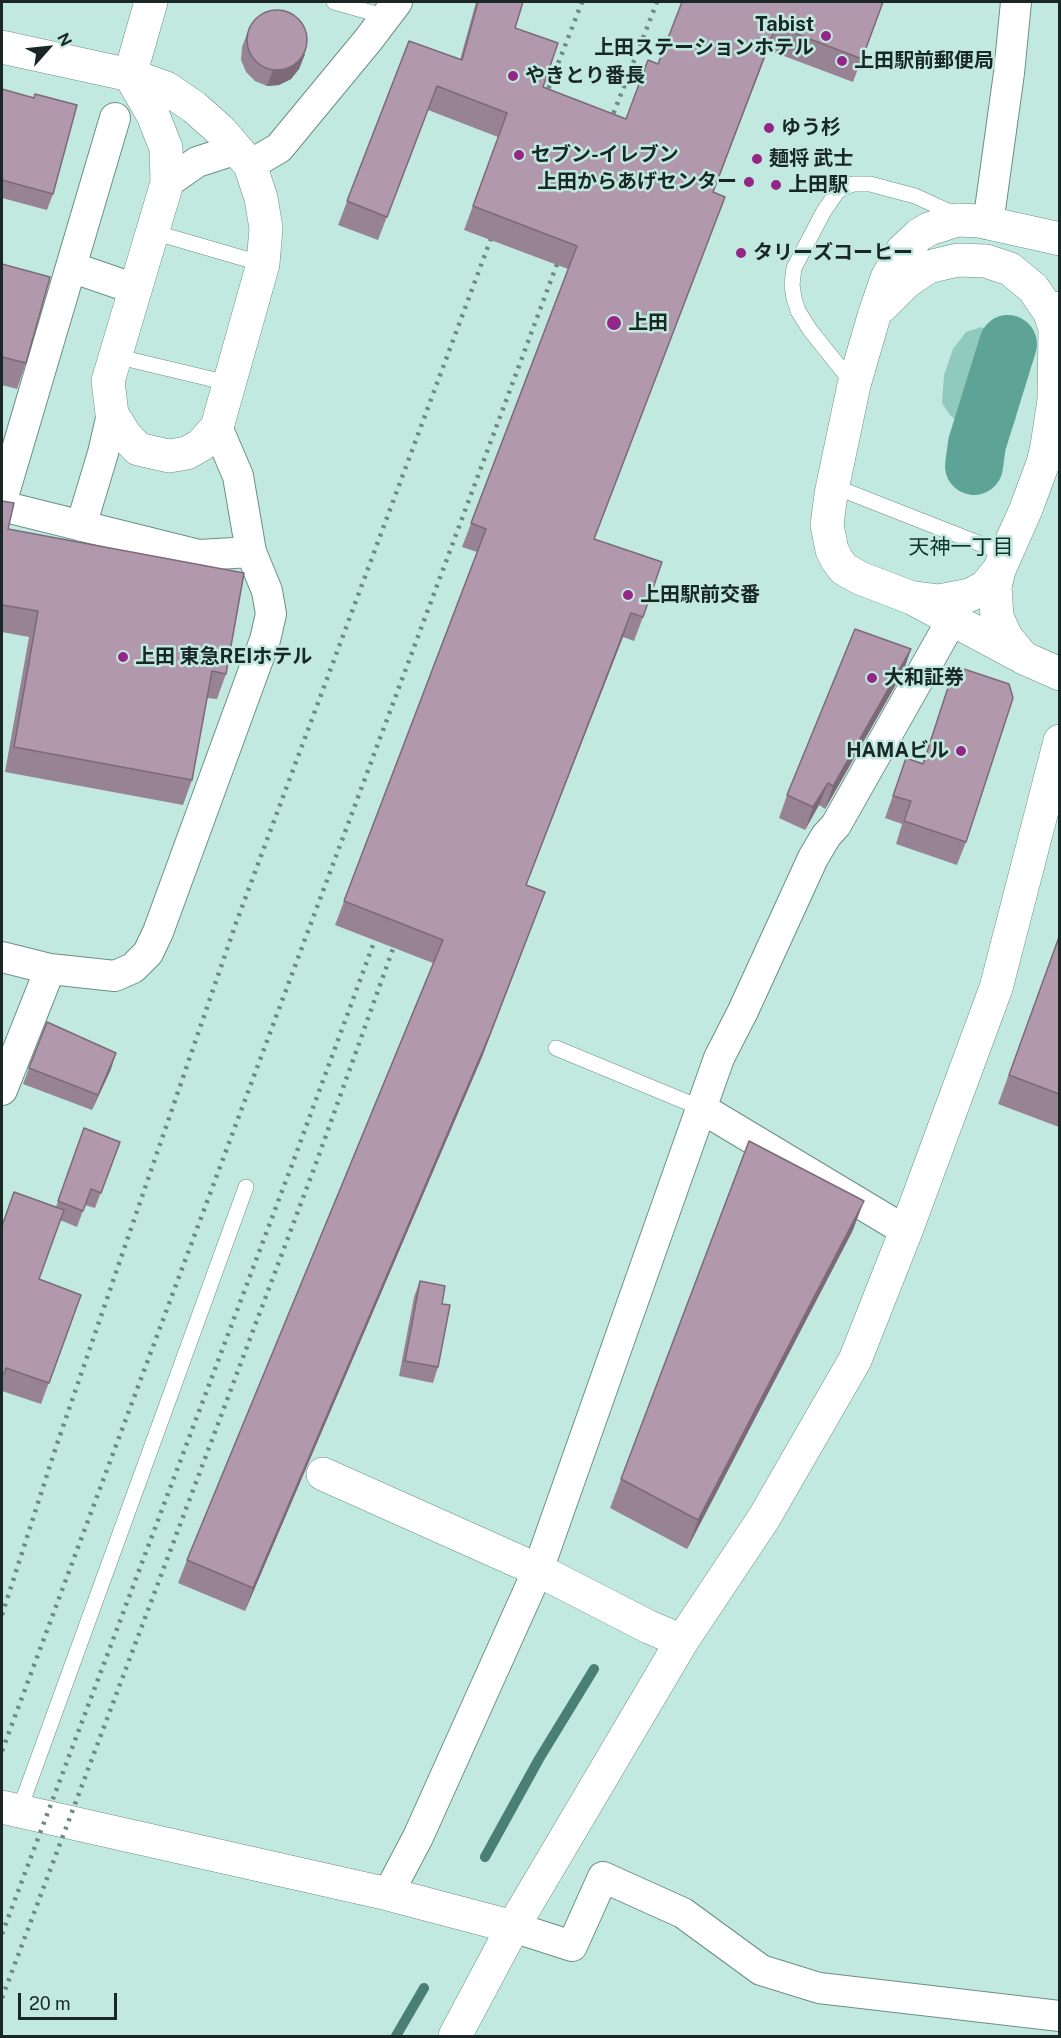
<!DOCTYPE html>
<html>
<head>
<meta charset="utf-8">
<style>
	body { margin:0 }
	#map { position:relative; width:1061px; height:2038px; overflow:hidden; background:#c2e9e0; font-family:"Public Sans",sans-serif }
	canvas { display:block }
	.frame { position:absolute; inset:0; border:3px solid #192825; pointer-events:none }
	.north { position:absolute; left:18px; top:18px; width:60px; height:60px; -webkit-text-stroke:4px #c2e9e0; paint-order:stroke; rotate:63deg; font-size:16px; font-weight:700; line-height:24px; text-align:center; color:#192825 }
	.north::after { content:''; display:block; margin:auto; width:21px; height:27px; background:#192825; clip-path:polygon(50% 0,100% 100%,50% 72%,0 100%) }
	.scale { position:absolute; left:18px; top:1993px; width:99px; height:27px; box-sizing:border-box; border:3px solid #192825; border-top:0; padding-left:8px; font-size:18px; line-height:21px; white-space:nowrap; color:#192825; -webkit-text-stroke:4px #c2e9e0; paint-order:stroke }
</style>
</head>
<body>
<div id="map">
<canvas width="1061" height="2038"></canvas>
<div class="frame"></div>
<div class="north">N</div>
<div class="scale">20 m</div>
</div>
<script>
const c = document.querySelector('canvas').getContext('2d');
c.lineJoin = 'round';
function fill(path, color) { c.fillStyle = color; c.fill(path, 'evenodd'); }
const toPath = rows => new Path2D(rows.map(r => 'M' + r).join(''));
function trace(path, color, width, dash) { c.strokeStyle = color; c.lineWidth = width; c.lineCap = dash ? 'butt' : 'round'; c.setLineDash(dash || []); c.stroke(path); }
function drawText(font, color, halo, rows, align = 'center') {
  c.font = font + ' "Public Sans","Noto Sans JP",sans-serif'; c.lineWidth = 5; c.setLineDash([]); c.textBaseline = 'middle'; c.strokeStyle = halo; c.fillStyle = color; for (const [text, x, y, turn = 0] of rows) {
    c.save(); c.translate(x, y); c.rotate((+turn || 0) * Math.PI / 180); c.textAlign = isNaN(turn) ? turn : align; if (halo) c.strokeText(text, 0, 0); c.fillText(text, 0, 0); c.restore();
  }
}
const green = toPath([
	[981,327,1003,337,1021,361,1021,390,1015,422,1006,435,997,442,972,434,950,415,942,403,944,375,953,349,966,332]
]);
const stream = toPath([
	[485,1857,539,1759,594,1669],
	[396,2036,424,1988]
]);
const river = toPath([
	[974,466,977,444,1008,344]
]);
const service = toPath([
	[334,2,387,17],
	[153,232,263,264],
	[115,356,228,383],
	[854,385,810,330,798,311,794,298,792,285,794,268,824,211,837,192,843,188,853,184,870,184,915,196,961,217],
	[833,486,1006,554],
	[556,1048,701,1108],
	[19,1811,246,1187]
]);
const minor = toPath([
	[250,165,279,148,369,39,397,2],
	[167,183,197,162,237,149],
	[988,224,1009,73,1016,2],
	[71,267,135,289],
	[2,500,115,118],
	[2,506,199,555,251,552],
	[81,526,103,453,112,414],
	[2,957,50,969],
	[2,1090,50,969,115,976,133,968,148,953,158,932,265,640,271,614,267,591,251,552,238,476,217,427],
	[701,1108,906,1231],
	[388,1894,418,1837,538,1570,719,1058,743,1011,813,858,826,836,836,825,953,618],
	[513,1927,572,1946,603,1877,683,1913,761,1970,819,1988,1060,2016]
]);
const tertiary = toPath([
	[2,47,130,75,166,88,194,107,221,131,250,165,261,198,266,228,263,264,217,427,201,445,187,453,169,456,138,449,125,435,112,414,108,381,167,183,166,148,153,115,130,75,151,2],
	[1060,239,979,221,957,220,929,229,919,235,902,251,887,278,874,316,854,385,831,494,827,525,832,550,837,560,844,569,860,578,912,598,1026,659,1060,674],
	[882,306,906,282,928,267,958,260,986,261,1010,269,1033,288,1050,313,1055,329],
	[999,570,995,587,997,617,1006,637,1020,654],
	[916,598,939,601,970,595,985,587,999,570,1026,509,1043,463,1047,446,1054,400,1055,329,1060,308],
	[323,1474,538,1570,649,1627,682,1641],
	[2,1807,388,1894,513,1927],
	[455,2036,513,1927,545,1873,682,1641,764,1518,855,1360,906,1231,996,988,1060,741]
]);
const rail = toPath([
	[542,105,582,2],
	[607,130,657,2],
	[2,1615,55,1450,236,923,496,225],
	[2,1751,563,248],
	[2,1934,293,1162,380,926],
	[2,1998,315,1166,399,932]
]);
const wall = toPath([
	[476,2,523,2,515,28,543,87,626,119,658,64,682,2,883,2,853,82,768,50,713,193,594,539,643,617,634,641,623,637,526,885,545,892,482,1057,245,1611,178,1583,187,1560,433,963,335,925,477,552,462,547,568,269,464,230,498,137,428,110,378,240,338,225,409,41,460,60],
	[248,31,305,54,299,69,291,79,279,85,267,86,255,81,246,72,241,60,242,47],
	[2,89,53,194,47,210,2,198],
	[2,264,26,363,17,389,2,385],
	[2,501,8,529,226,674,217,699,207,698,192,780,183,805,5,772,29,637,2,632],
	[911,649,903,672,825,809,819,805,805,830,779,818,787,795],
	[955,666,966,842,957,865,896,844,902,824,885,818,906,758,923,763],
	[1059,937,1059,1127,998,1104],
	[29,1068,111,1069,92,1110,23,1084],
	[84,1128,120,1142,95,1208,85,1205,77,1227,60,1220,39,1279,81,1295,41,1404,2,1391,2,1226,56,1207],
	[853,1230,687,1549,610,1508,621,1479],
	[420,1281,442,1304,438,1367,433,1383,399,1376,414,1297]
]);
const shadedWall = toPath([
	[305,54,299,69,291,79,279,85,267,86,273,70],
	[631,613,623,637,517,908,526,885],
	[911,649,903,672,825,809,833,786],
	[828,783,819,805,805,830,813,807],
	[545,892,482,1057,245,1611,253,1588],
	[116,1053,111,1069,92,1110,98,1095],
	[864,1201,853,1230,687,1549,698,1520]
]);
const building = toPath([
	[478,2,523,2,515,28,558,43,543,87,626,119,648,60,658,64,682,2,883,2,862,59,776,26,713,192,725,197,594,539,662,562,643,617,631,613,526,885,545,892,490,1034,253,1588,187,1560,443,940,344,901,486,529,471,523,577,246,473,206,507,113,437,86,387,217,347,201,409,41,462,60,478,2],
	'247 40a30 30 0 1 1 60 0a30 30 0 1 1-60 0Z',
	[2,89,34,98,35,94,77,105,53,194,2,180,2,89],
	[2,264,50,277,26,363,2,357,2,264],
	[2,501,14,503,8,529,244,573,226,674,212,671,192,780,14,747,38,611,2,605,2,501],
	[855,629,911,649,833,786,828,783,813,807,787,795,855,629],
	[955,666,1009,684,1013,698,966,842,904,821,911,801,893,796,906,758,923,764,955,666],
	[1059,937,1059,1094,1009,1075,1059,937],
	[47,1022,116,1053,98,1095,29,1068,47,1022],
	[84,1128,120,1142,101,1193,91,1189,83,1211,58,1201,84,1128],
	[749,1141,864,1201,698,1520,621,1479,749,1141],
	[14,1192,64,1210,39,1279,81,1295,49,1383,6,1368,4,1374,2,1372,2,1226,14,1192],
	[420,1281,445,1286,442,1304,450,1305,438,1367,405,1361,420,1281]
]);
const markers = [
	[826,36,6,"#942687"],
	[842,61,6,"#942687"],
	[513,76,6,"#942687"],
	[769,128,6,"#942687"],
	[519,155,6,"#942687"],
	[757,159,6,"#942687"],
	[749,182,6,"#942687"],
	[776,185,6,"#942687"],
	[741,253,6,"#942687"],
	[614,323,8,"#942687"],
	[628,595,6,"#942687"],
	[123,657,6,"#942687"],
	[872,678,6,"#942687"],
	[961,751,6,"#942687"]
];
const poiNames = [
	["Tabist",814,25,"right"],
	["上田ステーションホテル",814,48,"right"],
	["上田駅前郵便局",854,61],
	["やきとり番長",525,76],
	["ゆう杉",781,128],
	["セブン-イレブン",531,155],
	["麺将 武士",769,159],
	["上田からあげセンター",737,182,"right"],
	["上田駅",788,185],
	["タリーズコーヒー",753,253],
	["上田",628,323],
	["上田駅前交番",640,595],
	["上田 東急REIホテル",135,657],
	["大和証券",884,678],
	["HAMAビル",949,751,"right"]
];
const neighbourhoodNames = [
	["天神一丁目",961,548]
];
fill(green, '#90cabd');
trace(stream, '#497f74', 10);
trace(river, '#5ea496', 58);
trace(service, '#6b8f87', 16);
trace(minor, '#6b8f87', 32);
trace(tertiary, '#6b8f87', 34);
trace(service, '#fff', 15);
trace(minor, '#fff', 30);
trace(tertiary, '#fff', 33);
trace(rail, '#6f8a84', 4.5, [3, 6]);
fill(wall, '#988394');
fill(shadedWall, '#7c6a78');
fill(building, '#b198ac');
trace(building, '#7c6a78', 1.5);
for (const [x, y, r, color] of markers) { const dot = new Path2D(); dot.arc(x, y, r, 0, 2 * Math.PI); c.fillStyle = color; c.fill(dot); trace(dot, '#c2e9e0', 2); }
drawText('bold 20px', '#192825', '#c2e9e0', poiNames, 'left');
drawText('21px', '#11332d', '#c2e9e0', neighbourhoodNames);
</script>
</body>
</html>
